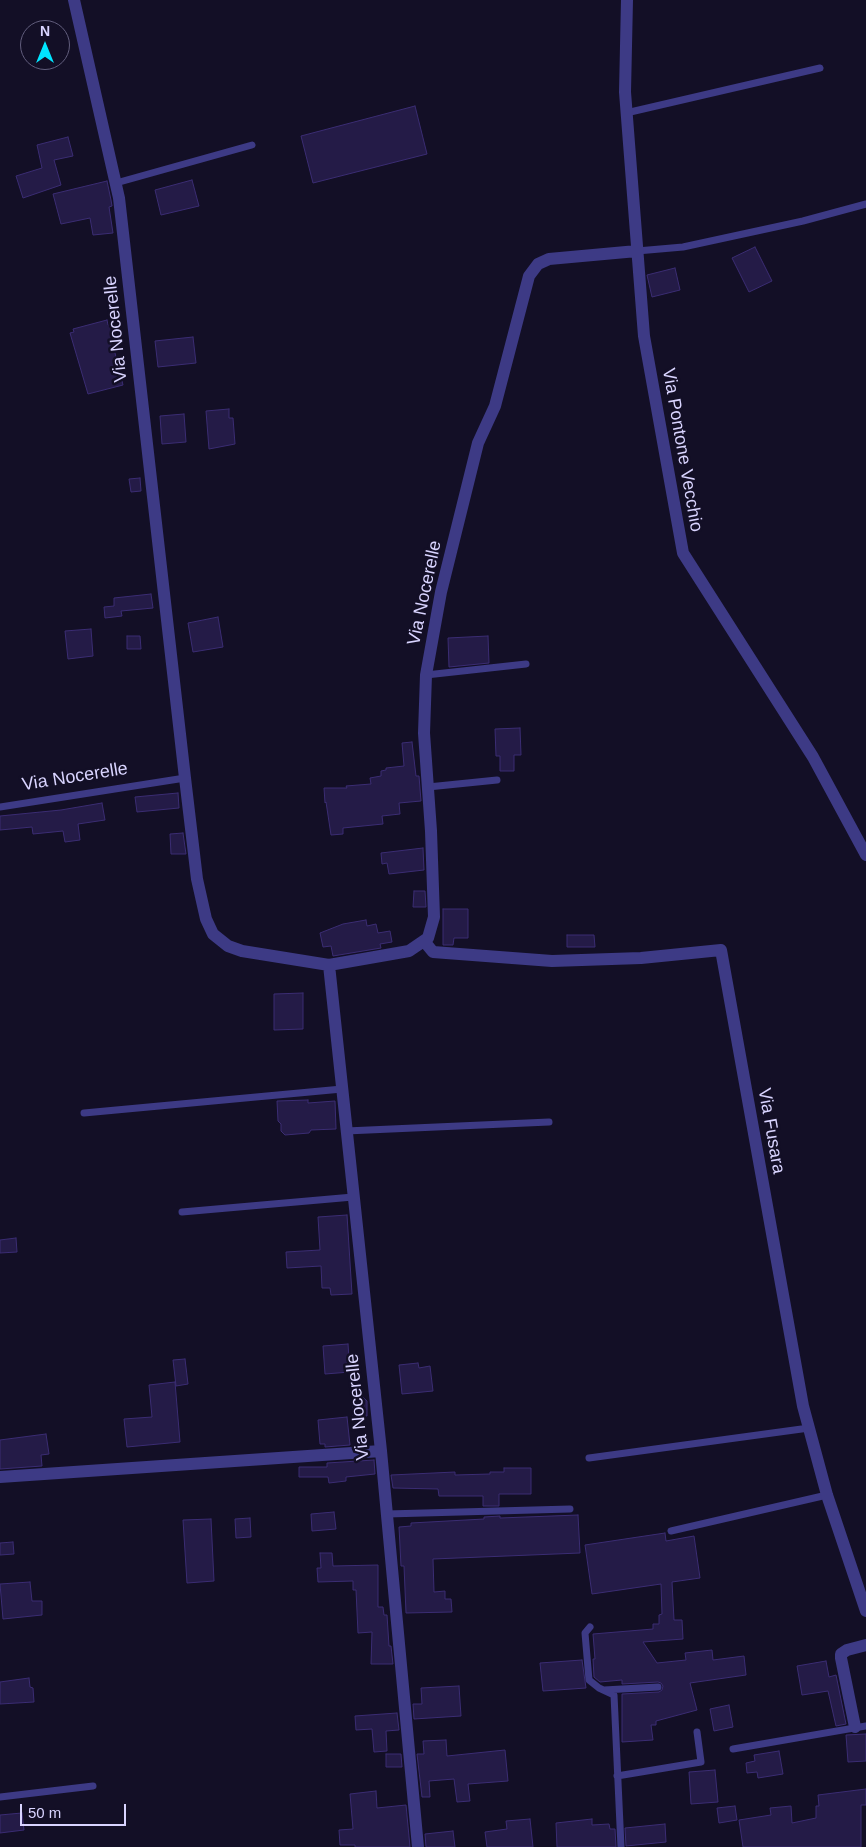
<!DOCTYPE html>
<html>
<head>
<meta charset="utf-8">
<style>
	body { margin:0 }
	#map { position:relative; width:866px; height:1847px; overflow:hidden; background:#130f26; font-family:Helvetica,sans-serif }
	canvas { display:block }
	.north { position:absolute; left:20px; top:20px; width:50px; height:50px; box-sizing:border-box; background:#130f26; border:1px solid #625e7d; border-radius:50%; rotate:0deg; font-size:14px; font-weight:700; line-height:20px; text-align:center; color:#d9d4ff }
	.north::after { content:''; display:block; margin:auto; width:18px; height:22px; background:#00e5ff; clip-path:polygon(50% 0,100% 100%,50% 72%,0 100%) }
	.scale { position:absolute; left:20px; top:1804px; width:106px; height:22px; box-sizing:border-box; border:2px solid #d9d4ff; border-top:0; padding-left:6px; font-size:15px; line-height:18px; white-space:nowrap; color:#d9d4ff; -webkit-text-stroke:4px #130f26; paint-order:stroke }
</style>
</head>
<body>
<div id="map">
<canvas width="866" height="1847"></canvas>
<div class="north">N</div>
<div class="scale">50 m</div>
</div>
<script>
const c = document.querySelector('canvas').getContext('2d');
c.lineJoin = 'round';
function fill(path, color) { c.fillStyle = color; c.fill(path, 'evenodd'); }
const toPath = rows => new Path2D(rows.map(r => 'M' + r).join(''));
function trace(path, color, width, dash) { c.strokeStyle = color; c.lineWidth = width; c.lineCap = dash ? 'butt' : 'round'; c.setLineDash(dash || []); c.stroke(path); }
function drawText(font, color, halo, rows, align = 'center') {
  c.font = font + ' Helvetica,sans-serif'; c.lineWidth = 5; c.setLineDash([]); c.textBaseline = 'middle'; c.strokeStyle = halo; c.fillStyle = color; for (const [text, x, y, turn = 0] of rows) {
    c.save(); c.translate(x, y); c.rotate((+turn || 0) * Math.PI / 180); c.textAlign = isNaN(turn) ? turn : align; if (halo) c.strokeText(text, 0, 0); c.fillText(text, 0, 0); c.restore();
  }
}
const building = toPath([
	[415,106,427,154,313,183,301,136,415,106],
	[68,137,73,156,54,160,61,185,23,198,16,176,42,168,37,145,68,137],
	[192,180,199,206,161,215,155,190,192,180],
	[107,181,111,200,112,206,109,207,113,233,93,235,90,218,61,224,53,194,107,181],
	[755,247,772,281,749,292,732,258,755,247],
	[675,268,680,290,652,297,647,275,675,268],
	[107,320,108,325,111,325,115,340,112,341,123,385,88,394,70,333,74,332,73,329,107,320],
	[193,337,196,363,158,367,155,341,193,337],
	[229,409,229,418,233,418,235,444,209,449,206,411,229,409],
	[184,414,186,442,162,444,160,416,184,414],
	[140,478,141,491,131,492,129,479,140,478],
	[151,594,153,608,121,611,122,616,105,618,104,607,114,606,114,598,151,594],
	[218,617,223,647,193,652,188,623,218,617],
	[91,629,93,656,68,659,65,631,91,629],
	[127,636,140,636,141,649,127,649,127,636],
	[488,636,489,663,449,667,448,638,488,636],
	[520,728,521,755,514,755,514,771,500,771,500,756,496,756,495,729,520,728],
	[412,742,416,776,419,776,421,801,399,803,400,814,382,816,383,824,343,828,343,834,331,835,326,802,325,803,324,788,347,788,346,786,371,784,370,778,381,776,381,771,386,770,386,768,404,766,402,743,412,742],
	[178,793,179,808,137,812,135,797,178,793],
	[102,803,105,820,78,824,80,840,65,842,63,831,33,834,32,827,0,830,0,816,61,810,102,803],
	[183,833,186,854,171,854,170,834,183,833],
	[423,848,424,870,389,874,387,863,382,864,381,853,423,848],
	[414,891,425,891,426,907,413,907,414,891],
	[443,909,468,909,468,938,454,938,453,945,443,945,443,909],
	[366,920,367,926,376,924,378,933,390,931,392,942,380,944,381,948,333,956,331,946,323,947,320,933,343,924,366,920],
	[567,935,594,935,595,947,567,947,567,935],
	[303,993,303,1029,274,1030,274,994,303,993],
	[308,1100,308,1103,335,1101,336,1129,311,1130,309,1133,285,1135,281,1131,281,1124,278,1121,277,1101,308,1100],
	[347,1215,352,1294,331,1295,330,1288,322,1288,321,1266,287,1268,286,1252,320,1250,318,1217,347,1215],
	[16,1238,17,1252,0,1253,0,1240,16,1238],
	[348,1344,350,1372,325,1374,323,1346,348,1344],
	[185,1359,188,1384,176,1386,173,1360,185,1359],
	[418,1363,419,1368,430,1366,433,1391,402,1394,399,1365,418,1363],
	[175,1382,180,1442,127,1447,124,1419,152,1417,149,1385,175,1382],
	[353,1388,367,1401,367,1416,353,1417,353,1388],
	[347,1417,350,1445,325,1447,325,1444,320,1444,318,1420,347,1417],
	[46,1434,49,1454,41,1455,42,1466,0,1469,0,1440,46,1434],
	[374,1460,375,1474,346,1477,346,1481,329,1483,328,1477,299,1477,299,1467,327,1467,327,1463,374,1460],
	[504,1468,531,1468,531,1494,499,1494,499,1506,483,1506,483,1496,439,1496,438,1489,393,1488,391,1475,455,1472,455,1475,490,1474,490,1472,504,1472,504,1468],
	[334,1512,336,1529,312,1531,311,1514,334,1512],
	[578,1515,580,1553,433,1559,434,1592,445,1591,445,1599,451,1599,452,1612,406,1613,404,1566,401,1566,399,1527,411,1526,411,1523,484,1519,484,1517,500,1516,500,1518,578,1515],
	[250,1518,251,1537,236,1538,235,1519,250,1518],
	[211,1519,214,1581,187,1583,183,1520,211,1519],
	[665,1533,666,1541,694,1536,700,1578,672,1582,674,1620,682,1620,683,1639,643,1642,657,1663,686,1660,685,1653,712,1650,713,1660,744,1656,746,1675,690,1683,697,1710,656,1721,656,1725,651,1725,653,1740,622,1742,622,1694,659,1692,662,1690,663,1686,661,1683,658,1682,622,1684,622,1680,600,1682,594,1677,593,1659,595,1659,593,1634,653,1629,653,1624,659,1624,659,1615,662,1614,661,1584,592,1594,585,1545,665,1533],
	[13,1542,14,1554,0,1555,0,1543,13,1542],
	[320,1553,332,1553,333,1566,378,1565,378,1607,383,1607,384,1615,387,1615,389,1646,391,1646,393,1664,371,1664,372,1632,358,1633,356,1590,353,1590,353,1581,318,1582,317,1568,321,1568,320,1553],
	[30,1582,32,1601,42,1601,42,1615,3,1619,0,1584,30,1582],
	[582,1660,586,1688,543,1691,540,1663,582,1660],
	[826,1661,829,1677,836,1675,846,1724,836,1726,828,1691,802,1695,797,1666,826,1661],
	[29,1678,30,1687,33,1688,34,1702,0,1704,0,1682,29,1678],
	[459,1686,461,1716,414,1719,413,1704,422,1704,421,1688,459,1686],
	[729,1705,733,1727,714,1731,710,1709,729,1705],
	[397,1713,399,1730,386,1731,387,1751,374,1752,372,1729,356,1730,355,1716,397,1713],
	[866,1734,866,1761,848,1762,846,1735,866,1734],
	[446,1740,447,1756,505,1750,508,1781,468,1784,470,1801,457,1802,454,1779,429,1781,430,1797,422,1797,417,1754,424,1754,423,1741,446,1740],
	[779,1751,783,1774,758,1778,757,1772,747,1773,746,1763,755,1761,754,1755,779,1751],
	[386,1754,401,1754,402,1767,386,1767,386,1754],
	[715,1770,718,1802,691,1804,689,1772,715,1770],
	[866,1789,866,1805,861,1805,861,1847,743,1847,739,1820,771,1815,770,1808,791,1806,792,1823,816,1818,816,1806,819,1806,818,1795,866,1789],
	[376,1791,377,1808,406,1805,410,1847,355,1847,355,1845,340,1845,339,1830,353,1829,350,1794,376,1791],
	[735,1806,737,1820,719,1823,717,1808,735,1806],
	[22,1813,24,1830,0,1833,0,1815,22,1813],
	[530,1819,533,1847,487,1847,485,1832,507,1829,506,1821,530,1819],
	[592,1819,592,1825,609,1824,610,1829,615,1829,616,1847,557,1847,556,1823,592,1819],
	[665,1824,666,1842,626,1846,625,1828,665,1824],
	[453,1831,455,1847,426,1847,425,1834,453,1831]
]);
const lane = toPath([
	[626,113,820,68],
	[116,183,252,145],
	[637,251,683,247,803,221,866,204],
	[426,675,526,664],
	[428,787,497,780],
	[0,807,185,778],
	[84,1113,342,1089],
	[346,1131,549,1122],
	[182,1212,353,1197],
	[589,1458,809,1428],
	[387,1514,570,1509],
	[671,1531,827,1495],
	[590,1627,585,1633,589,1680,599,1688,614,1695,621,1847],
	[604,1690,658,1687],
	[733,1749,866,1726],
	[617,1776,701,1762,697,1732],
	[0,1797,93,1786]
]);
const street = toPath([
	[74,0,119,198,185,778,197,879,206,919,213,934,228,946,242,951,329,965,381,1451,418,1847],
	[627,0,625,92,644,336,683,553,813,757,866,855],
	[424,941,433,952,552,961,641,958,721,950,803,1406,827,1495,866,1611],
	[329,965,409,951,428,938,434,917,431,831,424,733,426,675,441,592,478,443,495,406,529,276,538,264,549,259,637,251],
	[0,1477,381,1451],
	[855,1727,841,1658,841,1654,847,1650,866,1645]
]);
const streetNames = [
	["Via Nocerelle",116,329,-96],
	["Via Pontone Vecchio",682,450,80],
	["Via Nocerelle",425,593,-78],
	["Via Nocerelle",75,777,-9],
	["Via Fusara",771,1131,80],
	["Via Nocerelle",358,1407,-96]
];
fill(building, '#241b47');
trace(building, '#3b2d73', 1);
trace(lane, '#3d3a85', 7);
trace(street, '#3d3a85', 12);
drawText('18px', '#d9d4ff', '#130f26', streetNames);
</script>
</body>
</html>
